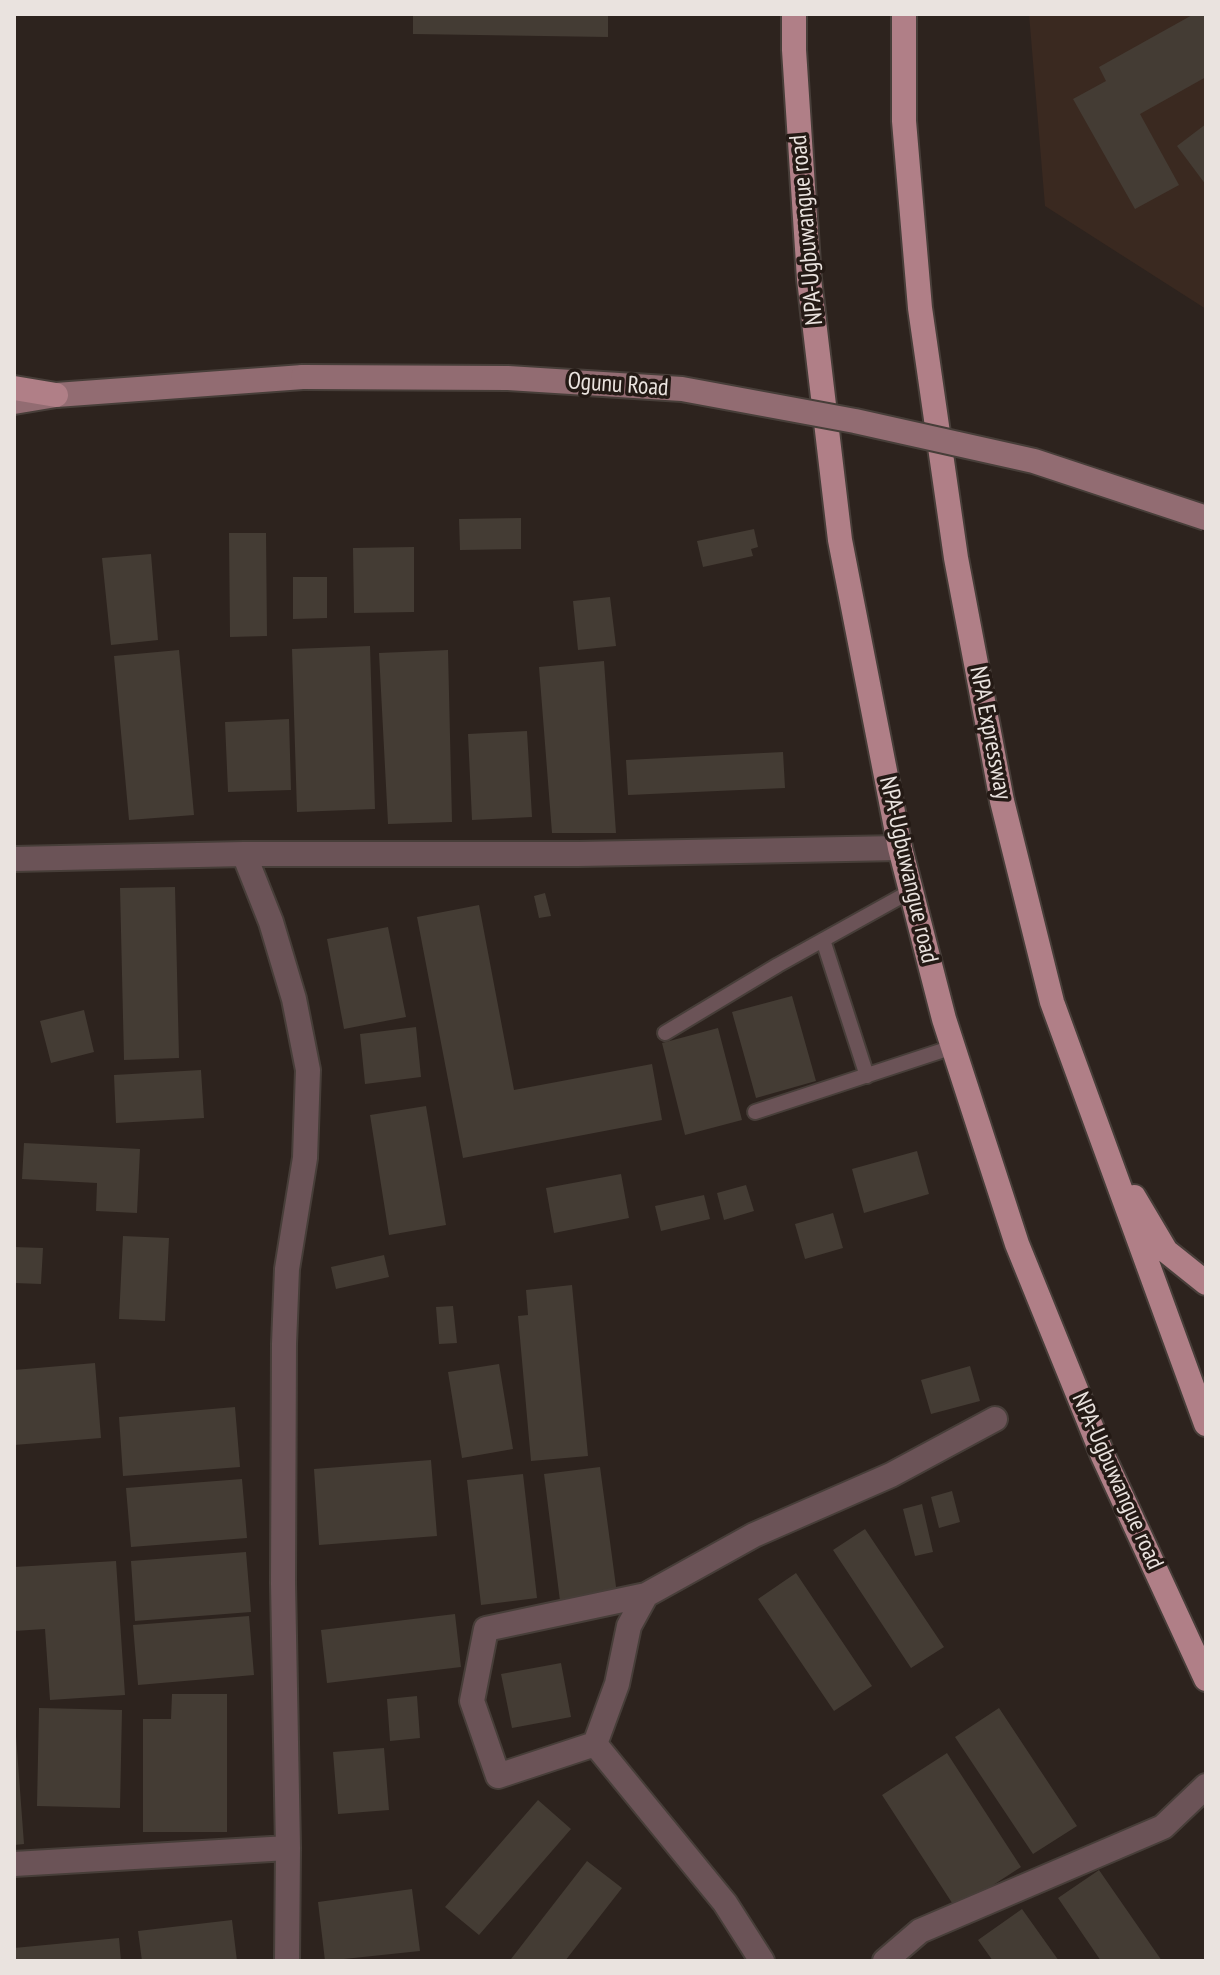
<!DOCTYPE html>
<html>
<head>
<meta charset="utf-8">
<style>
	body { margin:0 }
	#map { position:relative; width:1220px; height:1975px; overflow:hidden; background:#2d231e; font-family:"PT Sans Narrow",sans-serif }
	canvas { display:block }
	.frame { position:absolute; inset:0; border:16px solid #eae3df; pointer-events:none }
</style>
</head>
<body>
<div id="map">
<canvas width="1220" height="1975"></canvas>
<div class="frame"></div>
</div>
<script>
const c = document.querySelector('canvas').getContext('2d');
c.lineJoin = 'round';
function fill(path, color) { c.fillStyle = color; c.fill(path, 'evenodd'); }
const toPath = rows => new Path2D(rows.map(r => 'M' + r).join(''));
function trace(path, color, width, dash) { c.strokeStyle = color; c.lineWidth = width; c.lineCap = dash ? 'butt' : 'round'; c.setLineDash(dash || []); c.stroke(path); }
function drawText(font, color, halo, rows, align = 'center') {
  c.font = font + ' "PT Sans Narrow",sans-serif'; c.lineWidth = 7; c.setLineDash([]); c.textBaseline = 'middle'; c.strokeStyle = halo; c.fillStyle = color; for (const [text, x, y, turn = 0] of rows) {
    c.save(); c.translate(x, y); c.rotate((+turn || 0) * Math.PI / 180); c.textAlign = isNaN(turn) ? turn : align; if (halo) c.strokeText(text, 0, 0); c.fillText(text, 0, 0); c.restore();
  }
}
const education = toPath([
	[1029,14,1206,14,1206,309,1045,206]
]);
const building = toPath([
	[413,14,608,14,608,37,413,34],
	[1194,14,1206,14,1206,77,1140,114,1179,185,1135,209,1073,99,1106,81,1099,67],
	[1206,124,1206,185,1177,146],
	[521,518,521,549,460,550,459,519],
	[754,529,758,547,751,549,753,556,703,567,697,541],
	[229,533,266,533,267,636,230,637],
	[414,547,414,612,354,613,353,548],
	[151,554,158,640,111,645,102,558],
	[293,577,327,577,327,618,293,619],
	[610,597,616,646,578,650,573,601],
	[370,646,375,809,297,812,292,649],
	[179,650,194,815,129,820,114,656],
	[448,650,452,822,388,824,379,653],
	[604,661,616,833,552,833,539,667],
	[289,719,291,790,228,792,225,722],
	[527,731,532,817,472,820,468,734],
	[783,752,785,788,628,795,626,760],
	[175,887,179,1058,124,1060,120,888],
	[545,893,551,916,539,918,534,896],
	[479,905,514,1090,652,1064,662,1120,463,1158,417,917],
	[388,927,406,1017,344,1029,327,939],
	[792,996,816,1081,756,1098,732,1012],
	[84,1010,94,1052,51,1063,40,1021],
	[416,1027,421,1077,365,1084,360,1034],
	[718,1028,742,1120,685,1135,662,1043],
	[201,1070,204,1118,116,1123,114,1075],
	[426,1106,446,1225,389,1235,370,1115],
	[24,1143,140,1149,137,1213,96,1211,97,1183,22,1179],
	[917,1151,929,1194,864,1213,852,1169],
	[621,1174,629,1218,554,1233,546,1188],
	[746,1185,754,1211,724,1220,717,1193],
	[704,1195,710,1219,661,1231,655,1206],
	[833,1213,843,1248,805,1259,795,1224],
	[123,1236,169,1238,165,1321,119,1319],
	[14,1247,43,1248,41,1284,14,1283],
	[384,1255,389,1277,336,1289,331,1267],
	[572,1285,588,1456,531,1461,518,1316,528,1315,526,1290],
	[453,1306,457,1343,439,1344,436,1307],
	[95,1363,101,1438,14,1445,14,1370],
	[499,1364,513,1449,462,1458,448,1372],
	[970,1366,980,1401,931,1414,921,1380],
	[235,1407,240,1467,123,1476,119,1417],
	[431,1460,437,1536,319,1545,314,1469],
	[600,1467,617,1594,560,1601,544,1474],
	[523,1474,537,1598,481,1605,467,1480],
	[242,1479,247,1538,131,1547,126,1488],
	[952,1491,960,1522,939,1528,931,1497],
	[922,1504,933,1552,915,1556,903,1509],
	[865,1529,944,1647,911,1668,833,1550],
	[246,1552,251,1612,135,1621,131,1561],
	[116,1561,125,1695,50,1700,45,1629,14,1631,14,1567],
	[796,1573,872,1686,834,1711,758,1599],
	[455,1614,461,1667,327,1683,321,1630],
	[249,1616,254,1675,138,1685,133,1625],
	[561,1663,571,1717,512,1728,501,1674],
	[172,1694,227,1694,227,1832,143,1832,143,1719,171,1719],
	[417,1696,420,1738,390,1741,387,1699],
	[39,1708,122,1710,120,1808,37,1806],
	[999,1708,1077,1826,1033,1854,955,1737],
	[14,1736,16,1736,24,1844,14,1845],
	[384,1748,389,1810,338,1814,333,1752],
	[947,1753,1021,1867,956,1909,882,1795],
	[538,1800,571,1829,479,1935,445,1907],
	[587,1861,622,1888,565,1961,514,1961,511,1959],
	[1099,1870,1162,1961,1101,1961,1058,1898],
	[412,1889,420,1951,325,1961,318,1902],
	[1022,1909,1059,1961,993,1961,978,1940],
	[232,1920,237,1961,142,1961,138,1931],
	[119,1938,121,1961,14,1961,14,1948]
]);
const lane = toPath([
	[823,940,867,1076],
	[665,1033,778,965,911,891],
	[755,1112,953,1047]
]);
const street = toPath([
	[244,854,271,922,294,999,308,1070,305,1158,287,1269,284,1344,283,1583,288,1848,287,1961],
	[14,859,244,854,579,854,900,848],
	[646,1595,486,1629,472,1701,498,1776,595,1744,725,1903,762,1961],
	[595,1744,617,1684,629,1626,646,1595,754,1535,891,1475,995,1419],
	[14,1864,288,1848],
	[885,1961,920,1931,1163,1827,1206,1786]
]);
const secondary = toPath([
	[14,402,56,395,303,377]
]);
const primary = toPath([
	[794,14,794,50,809,279,840,540,900,848,944,1019,1017,1244,1103,1456,1206,1679],
	[904,14,904,121,920,308,956,558,1002,801,1052,1002,1206,1424],
	[14,388,56,395],
	[1134,1197,1166,1251,1206,1283]
]);
const secondaryBridge = toPath([
	[303,377,508,378,682,389,855,421,1034,461,1206,518]
]);
const streetNames = [
	["NPA-Ugbuwangue road",807,230,-95],
	["Ogunu Road",618,385,4],
	["NPA Expressway",990,733,79],
	["NPA-Ugbuwangue road",908,870,77],
	["NPA-Ugbuwangue road",1117,1481,66]
];
fill(education, '#3a2920');
fill(building, '#443c34');
trace(lane, '#473e39', 18);
trace(street, '#473e39', 28);
trace(secondary, '#473e39', 28);
trace(primary, '#473e39', 28);
trace(lane, '#6b5357', 14);
trace(street, '#6b5357', 24);
trace(secondary, '#926c72', 24);
trace(primary, '#b07f87', 24);
trace(secondaryBridge, '#473e39', 28, []);
trace(secondaryBridge, '#926c72', 24);
drawText('24px', '#eae3df', '#241a15', streetNames);
</script>
</body>
</html>
